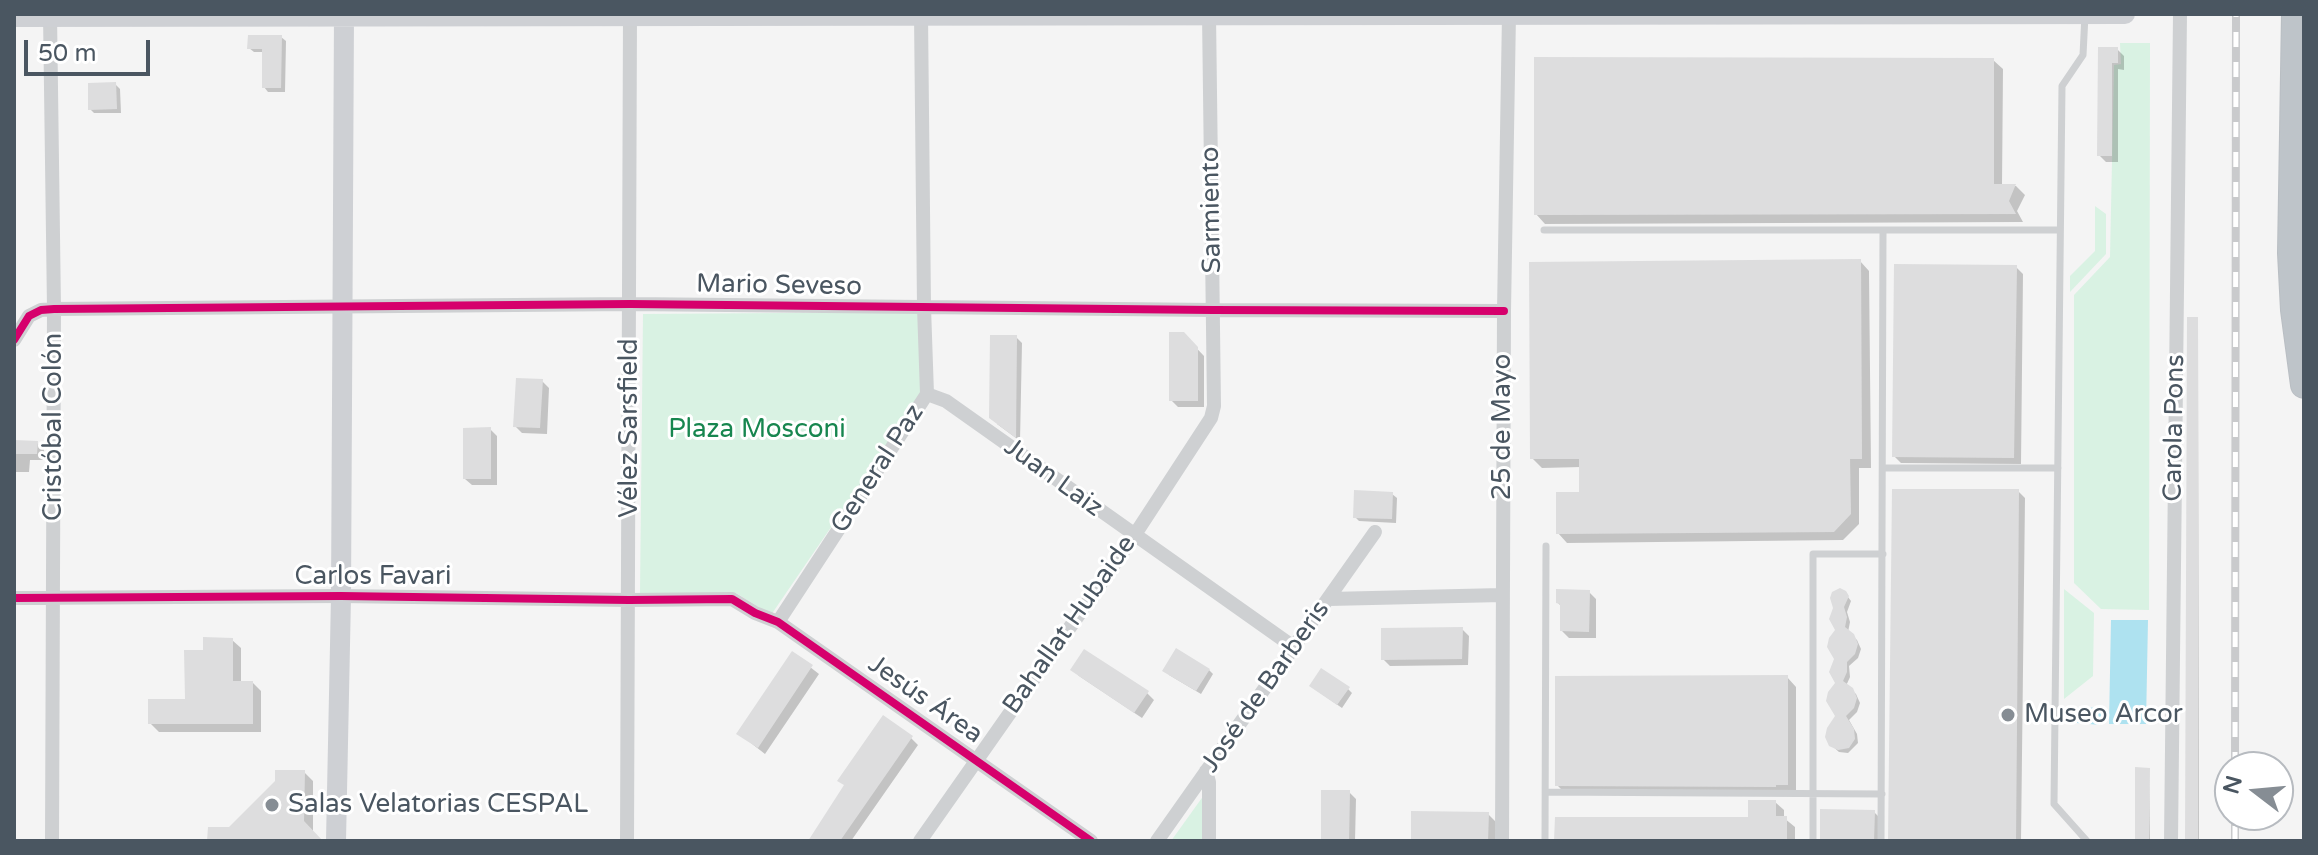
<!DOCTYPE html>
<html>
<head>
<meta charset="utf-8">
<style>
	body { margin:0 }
	#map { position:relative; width:2318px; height:855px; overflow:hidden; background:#f4f4f4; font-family:"Varela Round",sans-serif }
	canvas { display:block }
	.frame { position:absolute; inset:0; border:16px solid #4a5661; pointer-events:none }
	.north { position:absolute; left:2214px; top:751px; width:80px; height:80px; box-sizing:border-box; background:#fff; border:2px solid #b7bbc0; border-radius:50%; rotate:286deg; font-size:22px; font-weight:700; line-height:32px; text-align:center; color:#4a5661 }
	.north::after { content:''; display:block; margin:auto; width:28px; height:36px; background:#868d94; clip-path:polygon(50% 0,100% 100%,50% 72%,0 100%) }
	.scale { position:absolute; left:24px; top:40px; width:126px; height:36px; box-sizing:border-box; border:4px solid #4a5661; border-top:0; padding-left:10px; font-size:24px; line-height:28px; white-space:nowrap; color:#4a5661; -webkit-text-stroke:6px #fff; paint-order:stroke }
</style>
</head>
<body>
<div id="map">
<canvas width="2318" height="855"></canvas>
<div class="frame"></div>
<div class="north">N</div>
<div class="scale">50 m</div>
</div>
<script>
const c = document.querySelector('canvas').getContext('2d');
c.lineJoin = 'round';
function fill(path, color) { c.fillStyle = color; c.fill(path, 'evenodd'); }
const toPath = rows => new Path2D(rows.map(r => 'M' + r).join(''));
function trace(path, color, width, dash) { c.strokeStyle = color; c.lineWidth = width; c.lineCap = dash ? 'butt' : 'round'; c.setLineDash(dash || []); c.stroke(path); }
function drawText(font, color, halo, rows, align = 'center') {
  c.font = font + ' "Varela Round",sans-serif'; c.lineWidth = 6; c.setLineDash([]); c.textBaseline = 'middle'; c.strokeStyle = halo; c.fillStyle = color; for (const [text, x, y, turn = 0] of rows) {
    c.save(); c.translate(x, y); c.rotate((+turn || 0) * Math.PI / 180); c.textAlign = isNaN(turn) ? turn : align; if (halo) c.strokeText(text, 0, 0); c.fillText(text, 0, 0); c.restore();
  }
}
const green = toPath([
	[2120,43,2150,43,2149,610,2101,609,2074,583,2074,295,2110,257,2114,65,2121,64],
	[2095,206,2106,214,2106,254,2070,292,2070,276,2095,251],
	[918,312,922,394,771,615,736,593,640,593,643,314],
	[2064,589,2094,613,2093,676,2064,699],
	[1204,795,1205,841,1171,841]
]);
const water = toPath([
	[2111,620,2148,620,2146,724,2109,724],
	[2078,707,2102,708,2101,725,2077,723]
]);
const shadow = toPath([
	[281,37,286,41,285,92,268,92,264,87,264,52,254,52,249,48],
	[2100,49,2117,49,2124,56,2124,70,2118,69,2118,162,2106,162,2099,155],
	[1993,60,2003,69,2002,186,2016,186,2025,195,2017,211,2023,222,1545,224,1536,214],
	[116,85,120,89,121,113,94,113,90,109],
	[1860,261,1869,271,1871,468,1859,468,1859,524,1843,540,1567,543,1558,533,1581,494,1581,467,1542,468,1532,458],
	[2016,267,2023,274,2021,464,1901,463,1894,456],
	[2198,319,2199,841,2188,841],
	[1183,334,1204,356,1204,407,1178,407,1171,400],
	[1016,337,1022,343,1020,441,997,424],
	[542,381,549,388,547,434,522,433,515,426],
	[490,429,497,436,497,485,472,485,465,479],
	[14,442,37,443,44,449,44,460,30,460,29,472,14,472],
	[2018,491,2025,498,2021,841,1889,841],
	[1392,494,1397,498,1396,523,1359,521,1355,517],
	[1589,592,1596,599,1596,638,1569,638,1562,631,1562,607,1558,603],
	[1845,593,1851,601,1847,612,1850,622,1848,632,1857,640,1861,649,1858,658,1849,666,1850,677,1846,686,1856,694,1860,703,1857,712,1849,720,1857,734,1858,743,1848,753,1839,752,1831,745,1837,716,1837,630],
	[1462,629,1469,636,1468,665,1390,666,1383,659],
	[232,640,241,648,241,683,253,683,261,691,261,732,159,732,150,723,187,701,205,652],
	[792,653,819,674,765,754,738,733],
	[1073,670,1147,693,1154,700,1142,718,1079,676],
	[1209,670,1213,674,1201,694,1169,675],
	[1787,677,1796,687,1796,793,1566,794,1557,785],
	[1348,689,1352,693,1342,708,1316,690],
	[911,738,918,745,851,841,810,841],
	[2149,770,2150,841,2137,841],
	[304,772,313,781,313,832,322,841,209,841,230,829],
	[1349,792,1356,799,1355,841,1323,841],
	[1775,802,1784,810,1784,818,1795,827,1795,841,1556,841,1750,819],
	[1874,812,1881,819,1881,841,1821,841],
	[1488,814,1497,823,1497,841,1413,841]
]);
const building = toPath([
	[248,35,282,35,281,88,262,88,262,49,247,49],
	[2098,47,2118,47,2118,63,2112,63,2112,156,2097,156],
	[1534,57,1994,58,1994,184,2016,184,2009,201,2016,214,1534,215],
	[116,82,117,109,88,110,88,83],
	[1861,259,1862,459,1850,459,1851,514,1834,532,1556,534,1556,492,1579,492,1579,459,1530,459,1529,262],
	[1894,264,2017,265,2014,458,1892,457],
	[2187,317,2198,317,2198,841,2185,841],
	[1169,332,1184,332,1198,347,1198,401,1169,401],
	[990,335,1017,335,1016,438,989,418],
	[516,378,543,379,540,428,513,427],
	[491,427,491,479,463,479,463,428],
	[14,440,38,441,37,454,14,454],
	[1892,489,2019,489,2016,841,1888,841],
	[1354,490,1393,492,1392,519,1353,518],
	[1840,588,1846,591,1849,596,1844,607,1847,617,1845,627,1854,634,1858,644,1855,654,1847,662,1847,672,1843,681,1853,688,1857,698,1854,708,1846,716,1854,729,1855,739,1849,748,1838,750,1829,746,1825,737,1827,728,1835,716,1826,701,1828,692,1835,683,1829,672,1834,659,1827,647,1829,638,1835,630,1829,619,1833,608,1830,598,1832,592],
	[1556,589,1590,590,1589,632,1560,631,1560,604,1556,603],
	[1463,627,1462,659,1381,660,1381,628],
	[203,637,233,638,233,681,253,681,253,724,148,724,148,699,185,699,184,650,203,650],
	[1176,648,1210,669,1196,691,1162,671],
	[1084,649,1149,691,1134,713,1070,670],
	[792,651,813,665,758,748,736,734],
	[1321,668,1350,687,1337,705,1309,686],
	[1788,675,1788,785,1776,785,1776,787,1555,786,1555,676],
	[883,715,913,736,840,841,808,841,844,785,837,781],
	[2135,767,2150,768,2149,841,2135,841],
	[275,770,305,770,304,821,323,841,207,841,208,827,229,827,275,781],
	[1321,790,1350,790,1349,841,1321,841],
	[1748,800,1776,800,1776,816,1787,816,1787,841,1554,841,1555,817,1748,817],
	[1820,809,1875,810,1874,841,1820,841],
	[1411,811,1489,812,1488,841,1411,841]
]);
const lane = toPath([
	[2085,15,2083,55,2062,86,2054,804,2087,841],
	[1544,230,2060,230],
	[1883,468,2058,468],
	[1546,792,1882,794],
	[1545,841,1546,546],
	[1813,841,1813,554,1883,554],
	[1881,841,1883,230]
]);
const street = toPath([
	[50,14,54,309,52,841],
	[14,340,29,316,41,310,54,309,630,304,1213,310,1504,311],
	[927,394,946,401,1295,648],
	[14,598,341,596,629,600,732,599,755,613,778,622,1091,841],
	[1329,599,1502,595],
	[778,622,927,394,924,307,921,14],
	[1206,771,1209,782,1209,841],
	[627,841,630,14],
	[920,841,1134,536,1211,418,1214,406,1209,14],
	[1157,841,1375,532],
	[1502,841,1504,311,1509,14],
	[2171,841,2180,14]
]);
const secondary = toPath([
	[14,17,2125,14],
	[336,841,341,596,344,14]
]);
const highway = toPath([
	[2295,14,2291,253,2294,310,2304,385]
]);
const rail = toPath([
	[2235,767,2236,14],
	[2235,841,2235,815]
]);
const cycleway = toPath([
	[14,340,29,316,41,310,54,309,630,304,1213,310,1504,311],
	[14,598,341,596,629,600,732,599,755,613,778,622,1091,841]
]);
const markers = [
	[2008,715,8,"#868d94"],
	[272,805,8,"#868d94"]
];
const streetNames = [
	["Sarmiento",1212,210,-91],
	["Mario Seveso",779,286,1],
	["Cristóbal Colón",54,427,-90],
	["25 de Mayo",1503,427,-90],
	["Vélez Sarsfield",630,428,-90],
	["Carola Pons",2175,428,-89],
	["General Paz",878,469,-57],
	["Juan Laiz",1053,478,36],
	["Carlos Favari",373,577],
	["Bahallat Hubaide",1070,625,-55],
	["José de Barberis",1266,687,-55],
	["Jesús Área",925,700,35]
];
const parkNames = [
	["Plaza Mosconi",757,430]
];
const poiNames = [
	["Museo Arcor",2024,715],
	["Salas Velatorias CESPAL",288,805]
];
fill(green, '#d9f2e3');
fill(water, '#aee2f0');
fill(shadow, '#0003');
fill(building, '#ddddde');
trace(highway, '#b9bec3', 28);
trace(lane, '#ced0d2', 7);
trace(street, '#ced0d2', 14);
trace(secondary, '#ced0d4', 20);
trace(highway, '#bec4c9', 26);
trace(rail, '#c9cacc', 8);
trace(rail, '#fff', 5, [15]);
trace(cycleway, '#d6006c', 8);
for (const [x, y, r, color] of markers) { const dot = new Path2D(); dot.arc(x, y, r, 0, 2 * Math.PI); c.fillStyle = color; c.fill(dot); trace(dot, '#fff', 3); }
drawText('26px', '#4a5661', '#fff', streetNames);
drawText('26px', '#17864f', '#fff', parkNames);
drawText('26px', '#4a5661', '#fff', poiNames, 'left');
</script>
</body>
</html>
